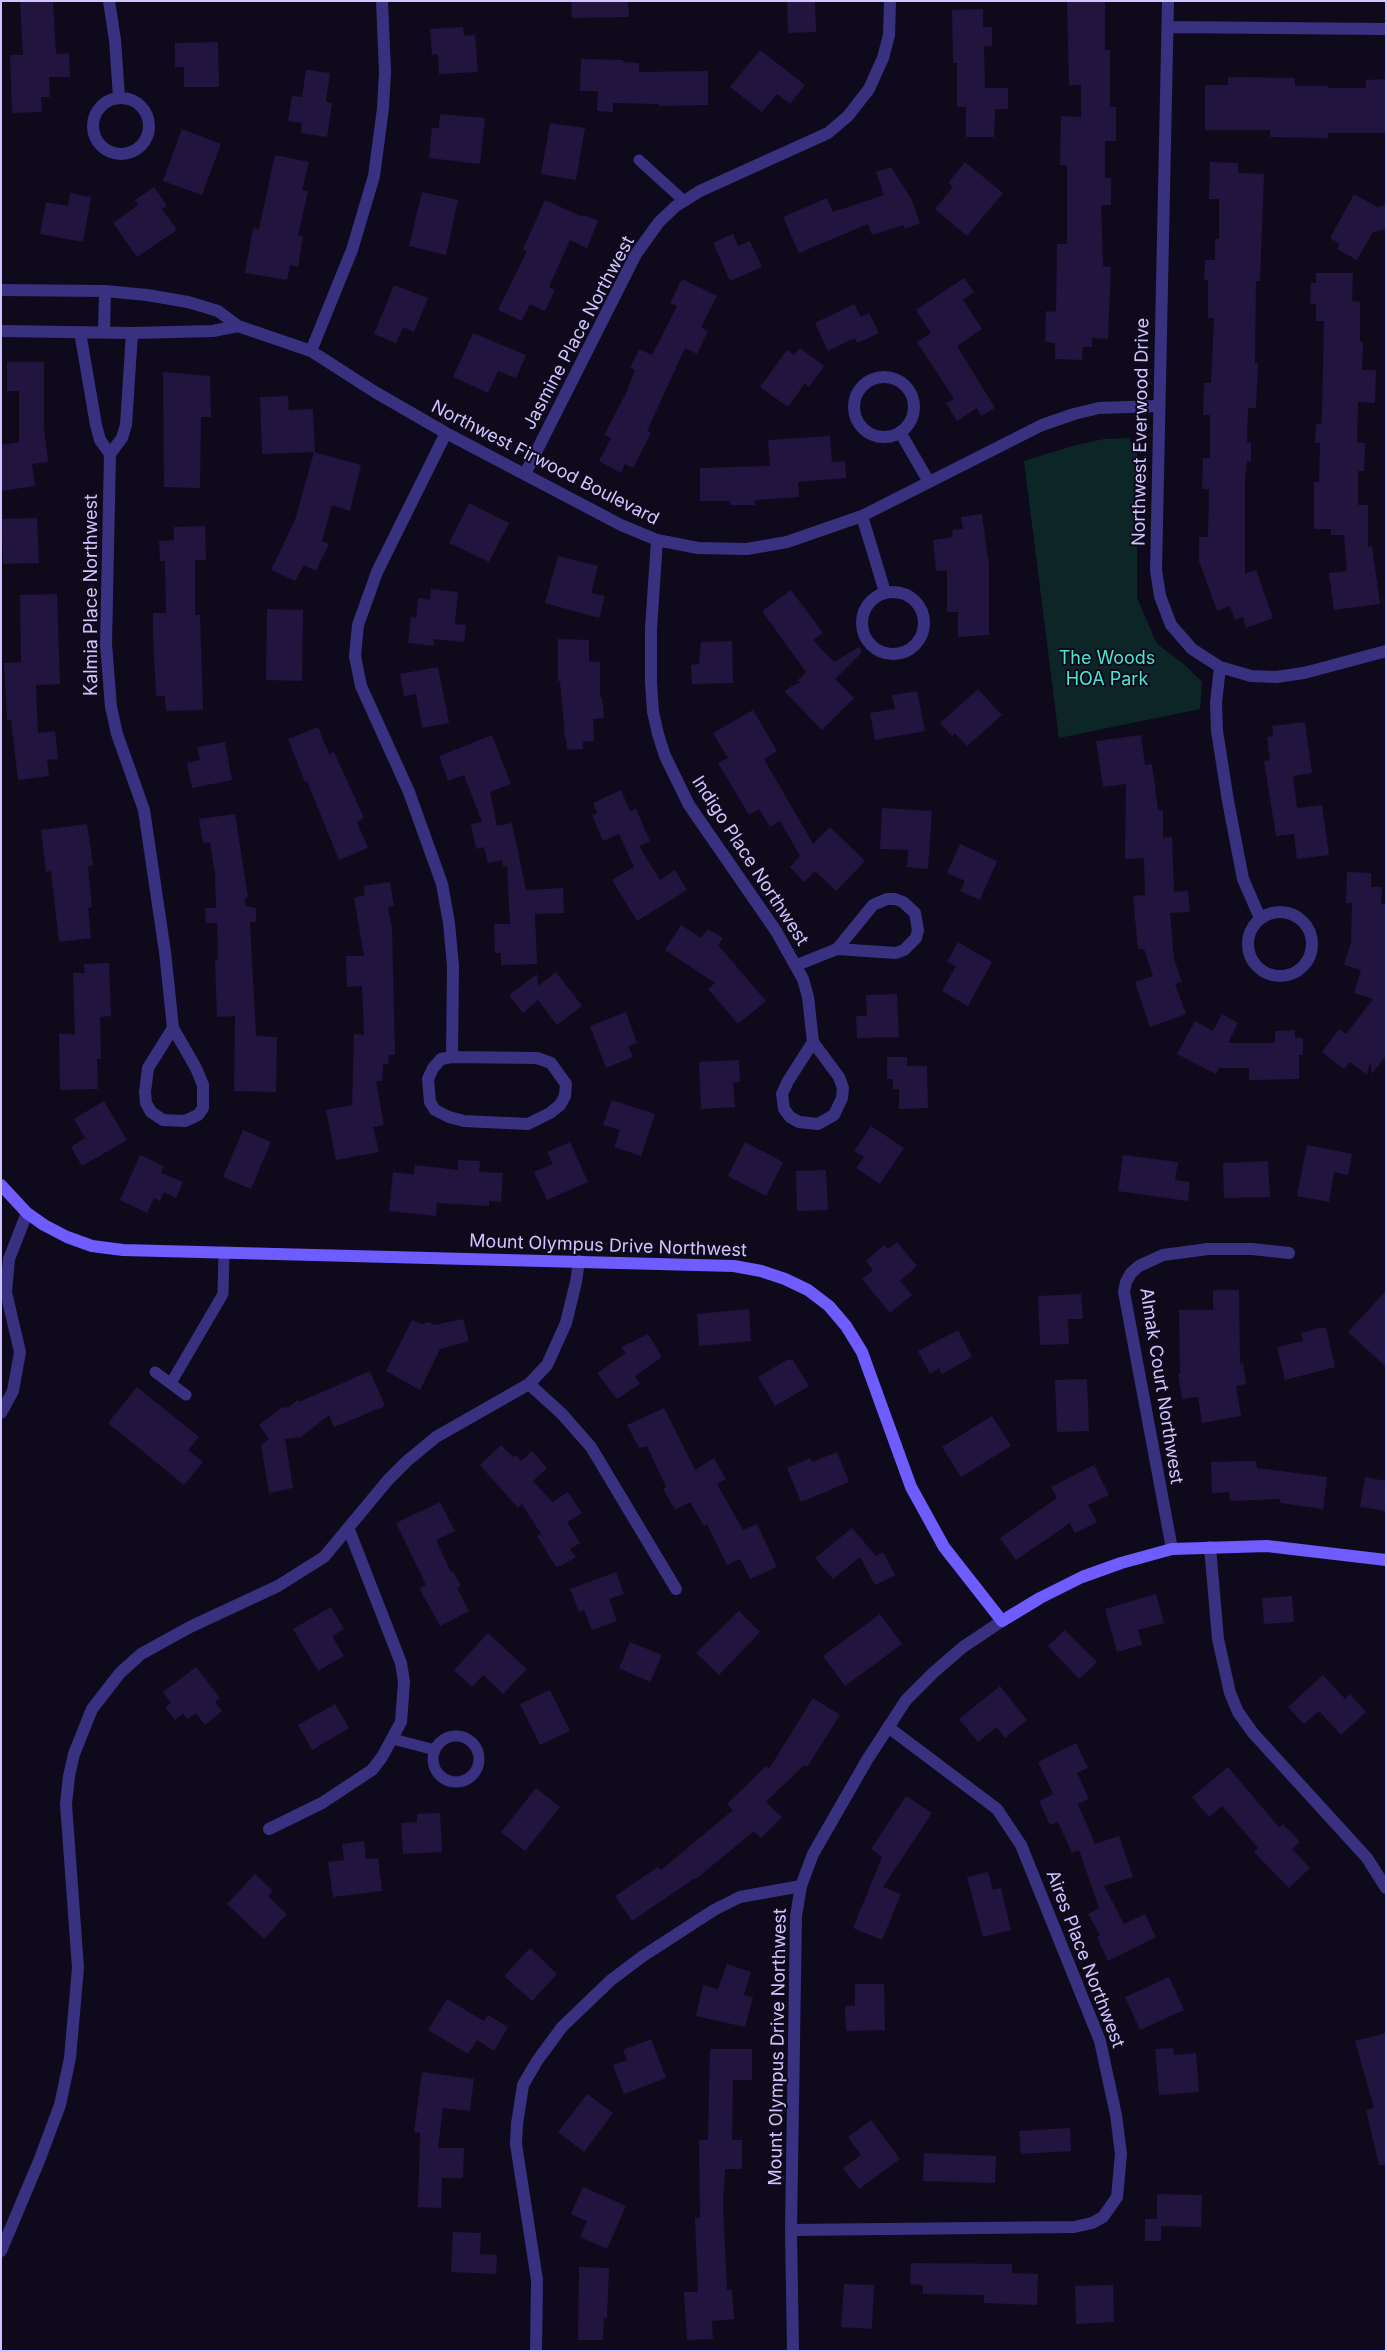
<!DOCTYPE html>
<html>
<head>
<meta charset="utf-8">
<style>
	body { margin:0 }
	#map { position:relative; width:1387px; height:2352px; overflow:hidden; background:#0e0a1c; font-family:Inter,sans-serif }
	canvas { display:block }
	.frame { position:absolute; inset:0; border:2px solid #d1c5ff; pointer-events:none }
</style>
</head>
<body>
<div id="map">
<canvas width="1387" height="2352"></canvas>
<div class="frame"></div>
</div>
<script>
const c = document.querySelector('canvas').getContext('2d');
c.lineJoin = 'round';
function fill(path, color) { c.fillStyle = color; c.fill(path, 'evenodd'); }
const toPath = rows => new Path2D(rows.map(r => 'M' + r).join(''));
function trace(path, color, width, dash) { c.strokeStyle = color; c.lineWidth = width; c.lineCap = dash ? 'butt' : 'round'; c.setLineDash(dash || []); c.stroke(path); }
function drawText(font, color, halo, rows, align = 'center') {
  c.font = font + ' Inter,sans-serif'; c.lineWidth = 4; c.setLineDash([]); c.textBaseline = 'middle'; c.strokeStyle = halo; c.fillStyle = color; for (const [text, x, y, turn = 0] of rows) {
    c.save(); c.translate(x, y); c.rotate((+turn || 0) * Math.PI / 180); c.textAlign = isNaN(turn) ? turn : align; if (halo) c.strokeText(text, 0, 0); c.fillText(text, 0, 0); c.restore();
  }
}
const green = toPath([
	[1129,438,1137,453,1137,598,1157,644,1184,664,1202,682,1200,709,1059,738,1024,461,1072,446,1104,439]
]);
const building = toPath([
	[20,1,53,1,56,54,69,53,70,77,49,77,50,97,41,97,42,112,12,113,10,55,23,55],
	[571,1,628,1,629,17,572,18],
	[787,1,815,1,816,32,788,33],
	[1067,1,1105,1,1105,50,1110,50,1110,107,1116,107,1116,141,1105,141,1105,178,1111,178,1111,205,1101,205,1103,266,1111,267,1108,339,1092,338,1092,347,1083,347,1082,360,1055,359,1055,343,1045,342,1046,311,1056,312,1057,244,1067,244,1067,165,1060,165,1061,116,1081,117,1081,85,1069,85],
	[983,9,983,27,992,27,992,46,984,46,985,88,1008,88,1008,109,995,109,994,137,966,137,966,107,957,107,957,63,953,63,952,10],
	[463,27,464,36,475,35,478,72,439,74,438,54,432,55,430,29],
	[218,42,219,87,184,87,184,67,175,67,175,43],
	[760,50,805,85,790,104,777,94,762,112,730,87],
	[581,59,623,60,623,62,639,63,639,72,708,71,708,105,659,106,659,104,613,103,613,112,597,111,598,91,580,91],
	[306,70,330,73,326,102,332,103,327,137,301,133,302,123,288,121,292,96,302,97],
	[1228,77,1295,78,1295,86,1328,86,1328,88,1366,88,1366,80,1386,79,1386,133,1328,133,1328,138,1270,137,1270,130,1205,130,1205,85,1228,85],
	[440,114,485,118,480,164,429,158,432,128,439,128],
	[550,123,585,128,576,180,541,174],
	[182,129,221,144,202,195,163,181],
	[275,155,309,162,302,190,308,191,298,236,303,236,298,267,290,265,287,280,245,273,253,228,259,229],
	[965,162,1003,193,967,236,935,209,953,187,948,183],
	[1210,162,1238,163,1238,173,1264,174,1260,281,1256,281,1255,363,1258,363,1256,408,1248,408,1247,442,1251,442,1251,461,1247,461,1245,477,1245,574,1256,570,1273,618,1246,628,1243,617,1235,620,1230,606,1217,611,1199,561,1199,537,1208,537,1209,489,1202,489,1203,458,1210,458,1210,415,1203,415,1204,383,1211,383,1214,318,1208,318,1208,280,1204,280,1205,260,1215,260,1215,239,1219,239,1219,199,1209,199],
	[891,167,912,200,920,223,905,229,903,225,872,235,868,224,799,253,783,217,827,198,833,212,884,195,876,172],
	[154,187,167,206,162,209,177,230,137,257,113,223,138,205,135,200],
	[422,192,458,200,446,255,409,246],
	[70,193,91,197,83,242,40,234,46,202,68,206],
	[1354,194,1377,207,1386,205,1386,229,1373,232,1357,260,1337,249,1340,244,1330,238],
	[545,200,583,217,584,215,598,221,587,248,570,240,549,287,555,290,545,311,530,304,522,321,498,310,527,251,523,249],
	[733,234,738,246,750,241,762,267,730,281,713,243],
	[1316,273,1353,273,1352,301,1360,302,1360,342,1363,342,1362,370,1376,370,1375,403,1358,402,1357,443,1365,443,1364,471,1358,471,1358,505,1368,505,1368,547,1372,546,1380,604,1334,610,1329,573,1347,571,1344,535,1331,535,1331,529,1314,529,1314,482,1319,482,1320,443,1315,443,1316,424,1321,424,1322,412,1324,321,1316,321,1316,304,1310,304,1311,283,1316,283],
	[964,278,974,292,963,300,982,329,957,346,995,408,981,416,977,408,957,421,946,403,954,399,917,342,931,333,916,310],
	[682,279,717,296,701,327,708,331,697,354,685,348,647,431,651,433,633,468,625,464,621,473,599,461,611,438,604,435,625,395,635,370,630,368,639,349,652,355,677,306,670,303],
	[394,285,428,298,414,332,403,327,396,343,374,334],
	[854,304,861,317,869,313,879,333,857,343,855,338,828,351,815,323],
	[473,333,526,355,516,378,498,371,488,393,453,377],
	[800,348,824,366,809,387,805,383,788,407,760,387,787,350,794,355],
	[7,362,44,362,44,428,48,462,32,464,35,486,1,491,1,445,19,442,19,391,7,391],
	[163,372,210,376,211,417,201,417,200,488,164,487],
	[288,396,289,410,313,409,315,452,262,454,260,397],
	[830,436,832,462,845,461,846,478,798,482,799,497,755,500,755,505,730,505,730,501,700,501,700,468,770,466,768,440],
	[314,452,361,465,350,511,332,505,322,541,329,544,316,571,304,565,295,581,271,570,295,520],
	[469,503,509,523,489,562,449,543],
	[982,514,989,566,989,635,958,637,958,612,947,612,947,570,936,571,933,540,953,537,952,530,963,529,961,517],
	[37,518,39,563,3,564,2,519],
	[205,526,206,560,195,560,195,615,200,615,203,710,166,711,165,696,156,696,153,637,153,613,166,613,165,561,160,561,159,541,174,540,174,527],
	[558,556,598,566,591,593,605,596,599,618,545,603],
	[431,589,458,592,455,624,466,625,464,642,433,639,435,646,408,643,411,617,416,618,418,598,430,600],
	[791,590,823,633,813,640,834,662,859,647,862,652,835,679,854,698,822,730,784,691,801,681,797,681,806,672,762,611],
	[57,594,60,684,36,685,38,733,55,731,58,759,47,760,49,776,18,780,11,720,7,720,4,663,21,662,20,595],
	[267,609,303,610,302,681,266,680],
	[558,639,589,640,589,662,600,662,600,697,602,697,604,718,593,719,594,741,583,742,583,749,567,750,566,738,565,738,560,681,558,681],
	[732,641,733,683,692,684,691,665,699,664,701,642],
	[438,667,449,723,422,728,416,694,404,696,400,674],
	[978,689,1002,715,967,746,955,733,952,736,940,723],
	[917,691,925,731,875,740,870,713,895,709,892,695],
	[753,710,777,751,764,759,813,844,830,827,865,861,836,891,815,871,804,882,790,867,800,856,780,821,770,827,759,809,749,815,718,763,728,758,713,733],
	[1305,722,1312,773,1293,776,1297,808,1322,805,1329,855,1297,859,1294,834,1276,836,1264,761,1270,760,1267,737,1273,736,1272,726],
	[318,727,329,754,334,752,364,818,357,822,368,848,339,860,307,781,305,782,288,739],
	[492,735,511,784,490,792,497,826,512,823,526,890,563,888,564,913,535,914,537,964,501,965,501,953,495,953,494,924,510,924,507,866,503,867,502,860,488,863,484,847,476,849,471,824,482,822,464,775,448,781,439,756],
	[1141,735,1145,765,1152,764,1158,810,1163,810,1163,838,1172,837,1174,892,1188,891,1190,912,1170,913,1174,959,1182,982,1175,984,1186,1014,1150,1027,1135,982,1153,976,1144,949,1138,949,1133,896,1145,895,1144,858,1125,859,1126,784,1103,787,1096,741],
	[225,742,232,780,192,788,187,763,200,760,197,747],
	[621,790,630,811,636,809,650,841,639,846,660,880,675,870,687,890,637,921,612,880,634,867,619,834,603,841,592,815,597,813,593,803],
	[882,808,932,811,928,869,907,867,908,850,880,849],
	[235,814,248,897,244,899,246,906,256,908,256,922,250,922,256,1036,277,1037,276,1092,234,1091,235,1016,217,1017,215,960,218,959,217,923,206,923,205,908,216,908,215,874,210,842,203,843,199,819],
	[87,824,93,865,88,866,92,907,88,908,91,938,59,942,51,871,46,872,41,830],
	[960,844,997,861,980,900,960,891,965,881,947,873],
	[1347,872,1371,873,1371,887,1382,887,1381,904,1386,904,1386,1056,1372,1074,1370,1062,1367,1075,1350,1062,1344,1069,1322,1052,1339,1029,1346,1034,1373,999,1354,993,1361,970,1344,965,1351,942,1352,903,1346,903],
	[390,882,394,906,388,907,392,928,395,1055,389,1055,388,1064,383,1064,382,1081,376,1081,384,1125,373,1127,379,1152,336,1160,326,1110,352,1105,354,1034,364,1035,362,986,347,987,346,956,364,956,354,898,365,895,364,886],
	[681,925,701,938,708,929,723,938,718,945,766,1001,738,1024,708,989,715,983,665,950],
	[958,942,992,962,968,1006,942,991,956,966,947,962],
	[109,963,111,1016,100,1017,101,1059,97,1059,98,1089,60,1090,59,1034,75,1034,73,973,85,973,84,964],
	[556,972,582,1006,557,1025,538,1000,523,1013,509,995,537,974,538,986],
	[897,994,899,1037,857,1038,856,1016,867,1016,866,995],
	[626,1012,637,1043,628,1046,633,1057,606,1068,590,1026],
	[1222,1014,1238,1023,1228,1043,1275,1043,1275,1031,1295,1030,1295,1038,1303,1038,1303,1055,1299,1055,1299,1079,1249,1080,1249,1068,1219,1068,1216,1074,1177,1054,1195,1021,1213,1031],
	[887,1057,907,1057,907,1066,927,1066,928,1108,899,1109,899,1089,893,1089,893,1079,887,1079],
	[739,1060,740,1082,733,1082,735,1107,701,1109,699,1062],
	[612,1100,655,1114,641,1156,614,1147,620,1130,603,1125],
	[104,1101,127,1140,82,1166,71,1147,85,1138,74,1119],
	[871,1126,904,1148,880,1184,856,1168,864,1157,854,1151],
	[243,1130,271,1142,251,1189,223,1177],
	[570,1142,588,1182,547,1200,534,1172,553,1164,547,1152],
	[745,1142,783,1162,766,1196,728,1176],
	[1307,1145,1352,1154,1348,1175,1334,1172,1329,1202,1297,1196],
	[140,1155,164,1166,161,1173,183,1182,176,1198,164,1192,160,1201,154,1198,147,1213,120,1200],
	[1123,1155,1178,1162,1175,1180,1190,1182,1188,1201,1118,1191],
	[458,1160,480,1161,479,1172,503,1173,501,1202,489,1201,489,1206,437,1203,436,1216,389,1211,393,1172,414,1175,415,1165,458,1170],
	[1268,1161,1270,1197,1224,1198,1223,1163],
	[826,1170,828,1210,797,1211,796,1171],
	[897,1242,917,1266,900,1281,912,1295,890,1313,862,1279,873,1270,866,1261,884,1245,888,1249],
	[1213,1290,1239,1290,1240,1364,1243,1363,1246,1384,1236,1386,1241,1416,1202,1423,1198,1397,1182,1399,1178,1374,1180,1374,1179,1310,1213,1310],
	[1386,1291,1386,1367,1348,1332],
	[1081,1294,1083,1319,1068,1319,1069,1344,1040,1345,1038,1296],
	[749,1309,751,1341,699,1346,697,1314],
	[463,1319,469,1341,440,1349,420,1390,386,1371,412,1320,422,1324,428,1322,434,1325],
	[1319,1328,1326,1328,1335,1367,1285,1380,1277,1347,1303,1341,1301,1333],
	[958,1330,972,1357,942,1374,939,1368,930,1374,918,1351],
	[648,1334,662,1357,635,1376,640,1384,617,1399,597,1373,626,1353,621,1347],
	[787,1360,793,1360,809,1386,775,1406,758,1377],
	[370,1371,385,1406,334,1427,329,1415,301,1437,285,1439,293,1488,269,1493,261,1445,269,1439,259,1425,281,1408,289,1407,298,1400,299,1402],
	[1087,1379,1089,1431,1057,1432,1055,1380],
	[137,1387,199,1437,188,1450,203,1462,184,1485,108,1423],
	[664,1408,695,1470,714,1458,726,1479,717,1484,743,1530,757,1524,777,1567,750,1579,740,1559,727,1565,707,1524,704,1526,690,1502,675,1510,663,1489,666,1487,647,1446,639,1448,627,1425],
	[992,1416,1011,1446,961,1477,942,1447],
	[501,1445,513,1457,516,1455,521,1461,532,1451,547,1468,533,1481,552,1502,568,1492,582,1513,567,1522,580,1543,570,1549,576,1557,562,1565,556,1567,537,1536,541,1534,522,1504,518,1508,480,1465],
	[837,1452,849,1482,801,1502,787,1468,810,1458,812,1462],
	[1256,1461,1257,1468,1327,1477,1323,1509,1280,1503,1280,1499,1230,1501,1229,1492,1212,1493,1211,1462],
	[1094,1465,1109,1495,1088,1505,1097,1522,1075,1533,1070,1523,1016,1560,1000,1538,1057,1498,1051,1487],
	[1365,1477,1386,1481,1386,1511,1360,1507],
	[440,1502,455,1531,436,1540,451,1572,453,1571,461,1586,457,1588,469,1611,440,1626,419,1588,426,1585,396,1523],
	[852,1528,876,1556,883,1552,895,1575,875,1585,860,1557,833,1579,815,1558],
	[616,1572,624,1594,609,1599,617,1621,592,1630,584,1610,579,1612,570,1589],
	[1156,1594,1164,1623,1138,1630,1142,1645,1117,1652,1105,1609],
	[1292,1596,1294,1622,1264,1624,1262,1598],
	[331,1607,344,1629,332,1636,344,1656,318,1671,293,1629],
	[739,1611,760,1632,719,1675,696,1653],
	[880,1614,902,1644,845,1686,823,1656],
	[1065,1630,1097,1662,1079,1679,1048,1646],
	[488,1633,527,1669,503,1694,483,1675,472,1687,454,1670],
	[630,1642,662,1655,650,1682,619,1668],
	[196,1667,220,1698,215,1702,222,1711,205,1725,196,1713,188,1719,183,1714,175,1720,165,1707,171,1703,163,1692],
	[1323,1675,1345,1699,1350,1694,1366,1712,1341,1735,1319,1711,1304,1724,1288,1707],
	[1000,1686,1027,1720,1005,1738,997,1727,978,1742,959,1719],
	[550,1690,570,1731,540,1745,520,1704],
	[813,1698,840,1715,807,1767,804,1765,766,1802,782,1817,761,1838,754,1831,696,1879,695,1878,632,1921,615,1896,658,1867,661,1870,733,1810,727,1804,766,1766,769,1769],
	[335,1704,349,1728,312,1750,298,1725],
	[1076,1743,1088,1768,1077,1773,1089,1799,1078,1804,1095,1844,1119,1836,1133,1877,1104,1886,1124,1924,1145,1914,1156,1937,1108,1961,1097,1937,1100,1935,1088,1914,1099,1908,1079,1850,1072,1853,1058,1822,1050,1825,1039,1801,1053,1794,1038,1762],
	[1228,1767,1279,1827,1283,1824,1300,1842,1292,1849,1310,1868,1289,1888,1254,1852,1258,1848,1222,1806,1209,1817,1192,1797],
	[536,1788,560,1807,525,1851,501,1832],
	[906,1796,932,1813,883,1887,901,1894,882,1940,853,1928,882,1857,871,1849],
	[440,1813,442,1852,403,1854,401,1823,417,1822,417,1814],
	[364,1841,366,1859,378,1858,382,1891,333,1897,328,1862,344,1860,342,1844],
	[988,1872,993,1890,1001,1888,1011,1930,983,1937,967,1877],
	[255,1874,273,1891,268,1896,287,1914,264,1939,227,1904],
	[530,1948,557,1974,532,2001,504,1976],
	[727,1964,751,1972,744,1995,753,1997,745,2027,696,2016,703,1985,718,1989],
	[1169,1977,1184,2010,1140,2030,1125,1997],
	[855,1984,884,1984,885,2030,846,2031,845,2006,855,2006],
	[447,1999,484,2021,488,2015,508,2027,494,2051,477,2040,468,2054,428,2030],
	[1386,2033,1386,2165,1379,2165,1366,2110,1374,2108,1355,2041],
	[651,2039,666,2078,624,2094,613,2065,627,2060,623,2050],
	[1173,2048,1174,2055,1196,2053,1199,2092,1159,2095,1155,2049],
	[710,2049,752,2049,752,2080,733,2080,732,2140,742,2140,742,2169,725,2169,723,2203,727,2290,732,2290,734,2319,712,2321,713,2339,687,2340,684,2292,698,2292,695,2218,700,2218,699,2140,708,2140],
	[422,2072,474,2079,470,2111,443,2108,438,2148,464,2148,463,2178,442,2178,441,2208,418,2207,420,2133,414,2132],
	[587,2094,613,2113,584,2152,558,2132],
	[871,2120,900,2159,859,2189,843,2168,861,2155,848,2137],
	[1070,2128,1071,2151,1021,2154,1019,2131],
	[924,2153,996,2156,995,2183,923,2181],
	[583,2187,626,2206,607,2249,580,2237,587,2221,571,2214],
	[1157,2194,1202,2195,1201,2227,1161,2226,1161,2241,1145,2241,1145,2219,1157,2219],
	[453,2232,481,2233,480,2254,497,2255,496,2274,451,2272],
	[911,2263,1012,2264,1012,2273,1038,2274,1037,2305,984,2303,984,2295,923,2294,923,2285,910,2284],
	[579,2267,609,2268,607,2318,604,2318,603,2340,578,2340],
	[844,2284,874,2285,872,2329,841,2327],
	[1113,2285,1114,2322,1076,2324,1075,2286]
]);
const lane = toPath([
	[639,160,684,201],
	[155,1372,186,1395],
	[171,1383,223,1294,224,1252],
	'433 1759a23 23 0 1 1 46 0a23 23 0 1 1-46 0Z',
	[393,1739,435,1750]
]);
const street = toPath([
	[109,1,115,40,119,97],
	[1168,1,1156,570,1160,596,1171,625,1192,649,1220,667,1251,676,1276,677,1304,673,1386,651],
	[1168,27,1386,29],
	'93 126a28 28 0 1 1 56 0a28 28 0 1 1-56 0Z',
	[1,290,105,291,147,295,188,302,218,311,238,326,311,351,375,392,446,433,621,525,657,540,698,548,747,549,787,542,862,516,1042,425,1074,414,1099,408,1159,406],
	[1,331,132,333,213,331,238,326],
	[80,332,96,425,100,440,110,454,106,644,111,707,117,734,144,810,165,952,173,1028,196,1068,203,1085,203,1108,198,1115,185,1121,163,1120,151,1112,146,1103,145,1092,148,1068,173,1028],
	[104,333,105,291],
	[311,351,352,250,374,176,383,108,385,72,382,1],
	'854 407a30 30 0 1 1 60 0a30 30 0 1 1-60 0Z',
	[900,432,929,482],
	[446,433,377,572,358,625,355,656,361,686,409,792,442,884,449,923,453,966,452,1057],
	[110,454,122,438,126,425,132,333],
	[525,474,636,254,659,222,676,206,700,191,828,133,848,116,869,89,883,58,889,35,890,1],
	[862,516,885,592],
	[657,540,651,629,651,682,653,712,658,734,665,756,689,805,776,931,803,979,808,997,813,1042,839,1077,843,1088,842,1098,834,1115,818,1124,799,1122,790,1117,784,1109,782,1094,788,1081,813,1042],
	'862 623a31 31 0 1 1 62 0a31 31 0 1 1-62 0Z',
	[1220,667,1216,703,1217,731,1228,801,1243,879,1260,918],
	'1248 944a32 32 0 1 1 64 0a32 32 0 1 1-64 0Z',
	[797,965,837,949,896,953,904,950,916,938,918,930,915,913,903,902,895,899,887,899,873,905,837,949],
	[452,1057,537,1058,551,1063,566,1084,565,1096,560,1105,550,1113,528,1124,464,1121,449,1117,435,1110,430,1102,428,1079,433,1068,441,1059,452,1057],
	[529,1384,561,1413,591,1447,676,1589],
	[1,1413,13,1391,20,1352,6,1292,9,1259,27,1213],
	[1210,1547,1218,1639,1230,1693,1238,1712,1253,1733,1367,1858,1386,1888],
	[1172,1549,1127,1308,1124,1292,1126,1282,1131,1273,1139,1266,1163,1255,1208,1249,1252,1249,1289,1253],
	[269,1829,322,1803,372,1770,382,1757,401,1722,404,1682,401,1663,349,1530],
	[791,2230,1074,2227,1092,2223,1103,2217,1117,2197,1121,2154,1116,2115,1100,2041,1021,1845,997,1809,888,1727],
	[1,2251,39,2161,60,2105,70,2058,78,1968,66,1804,69,1776,74,1754,92,1709,120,1673,141,1654,190,1627,278,1586,324,1557,388,1480,407,1461,436,1437,529,1384,547,1365,566,1323,576,1282,579,1261],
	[536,2351,537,2280,516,2144,517,2124,523,2085,537,2061,562,2027,611,1980,643,1956,714,1910,740,1897,801,1886],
	[793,2351,791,2230,796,1916,801,1886,813,1854,867,1760,906,1700,933,1673,963,1647,1002,1621]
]);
const secondary = toPath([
	[1,1185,27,1213,44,1225,67,1237,92,1246,123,1250,734,1266,761,1271,785,1279,808,1290,829,1306,846,1326,862,1352,911,1487,927,1516,944,1547,1002,1621,1040,1598,1082,1577,1121,1563,1172,1549,1267,1546,1386,1560]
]);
const streetNames = [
	["Jasmine Place Northwest",579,333,-62],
	["Northwest Everwood Drive",1141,432,-89],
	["Northwest Firwood Boulevard",545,463,27],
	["Kalmia Place Northwest",92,595,-90],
	["Indigo Place Northwest",750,861,57],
	["Mount Olympus Drive Northwest",608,1246,2],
	["Almak Court Northwest",1161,1386,81],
	["Aires Place Northwest",1085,1959,69],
	["Mount Olympus Drive Northwest",778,2047,-89]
];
const parkNames = [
	["The Woods",1107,659],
	["HOA Park",1107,680]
];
fill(green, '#0c2527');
fill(building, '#21143f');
trace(lane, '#3a3080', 11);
trace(street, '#3a3080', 12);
trace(secondary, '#6e5cff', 12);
drawText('18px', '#d1c5ff', '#0e0a1c', streetNames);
drawText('18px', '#48e8ce', '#0e0a1c', parkNames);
</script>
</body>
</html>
